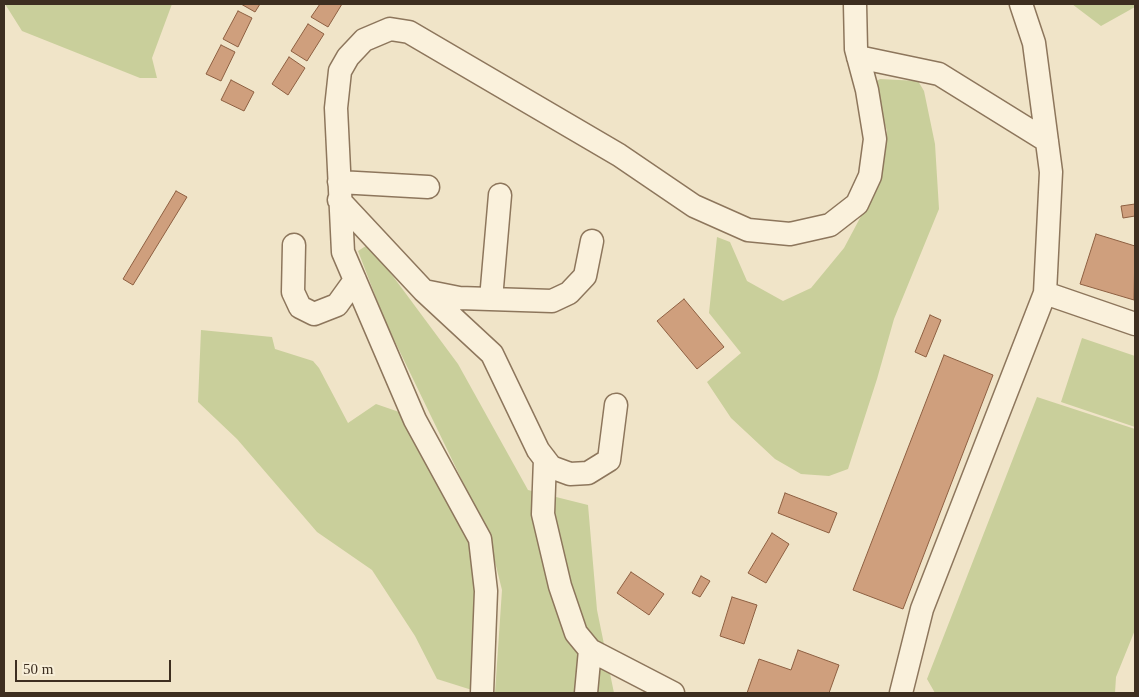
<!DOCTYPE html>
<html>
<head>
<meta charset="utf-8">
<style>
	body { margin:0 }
	#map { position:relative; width:1139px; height:697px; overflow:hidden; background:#f0e4c8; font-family:"Times New Roman",serif }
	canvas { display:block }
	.frame { position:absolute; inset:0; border:5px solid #3d2e20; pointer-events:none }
	.scale { position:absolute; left:15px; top:660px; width:156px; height:22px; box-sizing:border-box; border:2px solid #3d2e20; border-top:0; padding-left:6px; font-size:15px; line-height:18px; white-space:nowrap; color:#3d2e20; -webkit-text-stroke:4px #f7eed8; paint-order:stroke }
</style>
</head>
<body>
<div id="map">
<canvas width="1139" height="697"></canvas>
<div class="frame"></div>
<div class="scale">50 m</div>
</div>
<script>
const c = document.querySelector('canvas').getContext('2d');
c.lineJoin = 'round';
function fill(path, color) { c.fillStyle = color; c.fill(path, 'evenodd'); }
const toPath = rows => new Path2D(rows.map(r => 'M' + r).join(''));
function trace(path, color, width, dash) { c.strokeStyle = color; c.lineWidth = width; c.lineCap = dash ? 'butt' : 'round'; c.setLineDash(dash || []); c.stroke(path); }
const green = toPath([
	[5,4,172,4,152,58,157,78,140,78,22,31],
	[1072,4,1135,4,1135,7,1101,26],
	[880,79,918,81,924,91,935,144,939,209,894,319,877,379,848,469,829,476,801,474,775,459,731,418,707,382,741,353,709,313,717,237,730,242,747,281,783,301,811,288,844,248,876,188,887,131,876,97,875,82],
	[369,244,458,364,528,490,588,505,597,610,614,693,495,693,502,590,488,534,385,321,358,251],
	[201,330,272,337,275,349,313,361,319,368,348,423,376,404,402,413,471,547,475,590,472,690,437,679,415,636,372,570,317,532,237,439,198,402],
	[1082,338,1135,356,1135,427,1061,402],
	[1037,397,1135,429,1135,630,1116,677,1115,693,935,693,927,679]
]);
const building = toPath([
	[241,4,260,4,255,12,241,4],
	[320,4,342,4,328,27,311,17,320,4],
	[238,11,252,18,238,47,223,39,238,11],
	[308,24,324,34,307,61,291,51,308,24],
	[221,45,235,52,221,81,206,74,221,45],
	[289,57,305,68,288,95,272,84,289,57],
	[231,80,254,92,244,111,221,100,231,80],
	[176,191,187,197,133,285,123,279,176,191],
	[1135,204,1135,216,1123,218,1121,206,1135,204],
	[1096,234,1135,246,1134,300,1080,284,1096,234],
	[684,299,724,347,697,369,657,321,684,299],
	[930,315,941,320,926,357,915,352,930,315],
	[944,355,993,375,903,609,853,590,944,355],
	[785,493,837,513,829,533,778,513,785,493],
	[772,533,789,544,766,583,748,573,772,533],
	[631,572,664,594,649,615,617,593,631,572],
	[701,576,710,581,700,597,692,593,701,576],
	[732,597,757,605,744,644,720,636,732,597],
	[798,650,839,665,829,693,747,693,759,659,791,670,798,650]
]);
const minor = toPath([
	[858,57,939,74,1047,141],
	[339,182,428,187],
	[339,200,424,291,492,354,538,450,551,467,570,474,588,473,609,460,616,405],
	[294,245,293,292,300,307,314,314,337,305,355,280],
	[424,291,459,298,552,301,569,293,585,276,592,241],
	[1045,293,1135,324],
	[491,299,500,195],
	[545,459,543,514,560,586,576,633,590,650,586,693],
	[590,650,673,693],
	[482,693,486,591,480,539,415,420,343,252,336,108,340,71,348,57,364,40,390,29,409,32,619,155,694,206,748,230,790,234,830,225,857,204,870,176,875,139,867,90,856,49,855,4],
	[901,693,922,609,1045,293,1051,172,1034,43,1021,4]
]);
fill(green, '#c9cf9b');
fill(building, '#cf9f7d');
trace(building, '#8d5f41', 1);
trace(minor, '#8d765c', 25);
trace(minor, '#faf1dc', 22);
</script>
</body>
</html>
